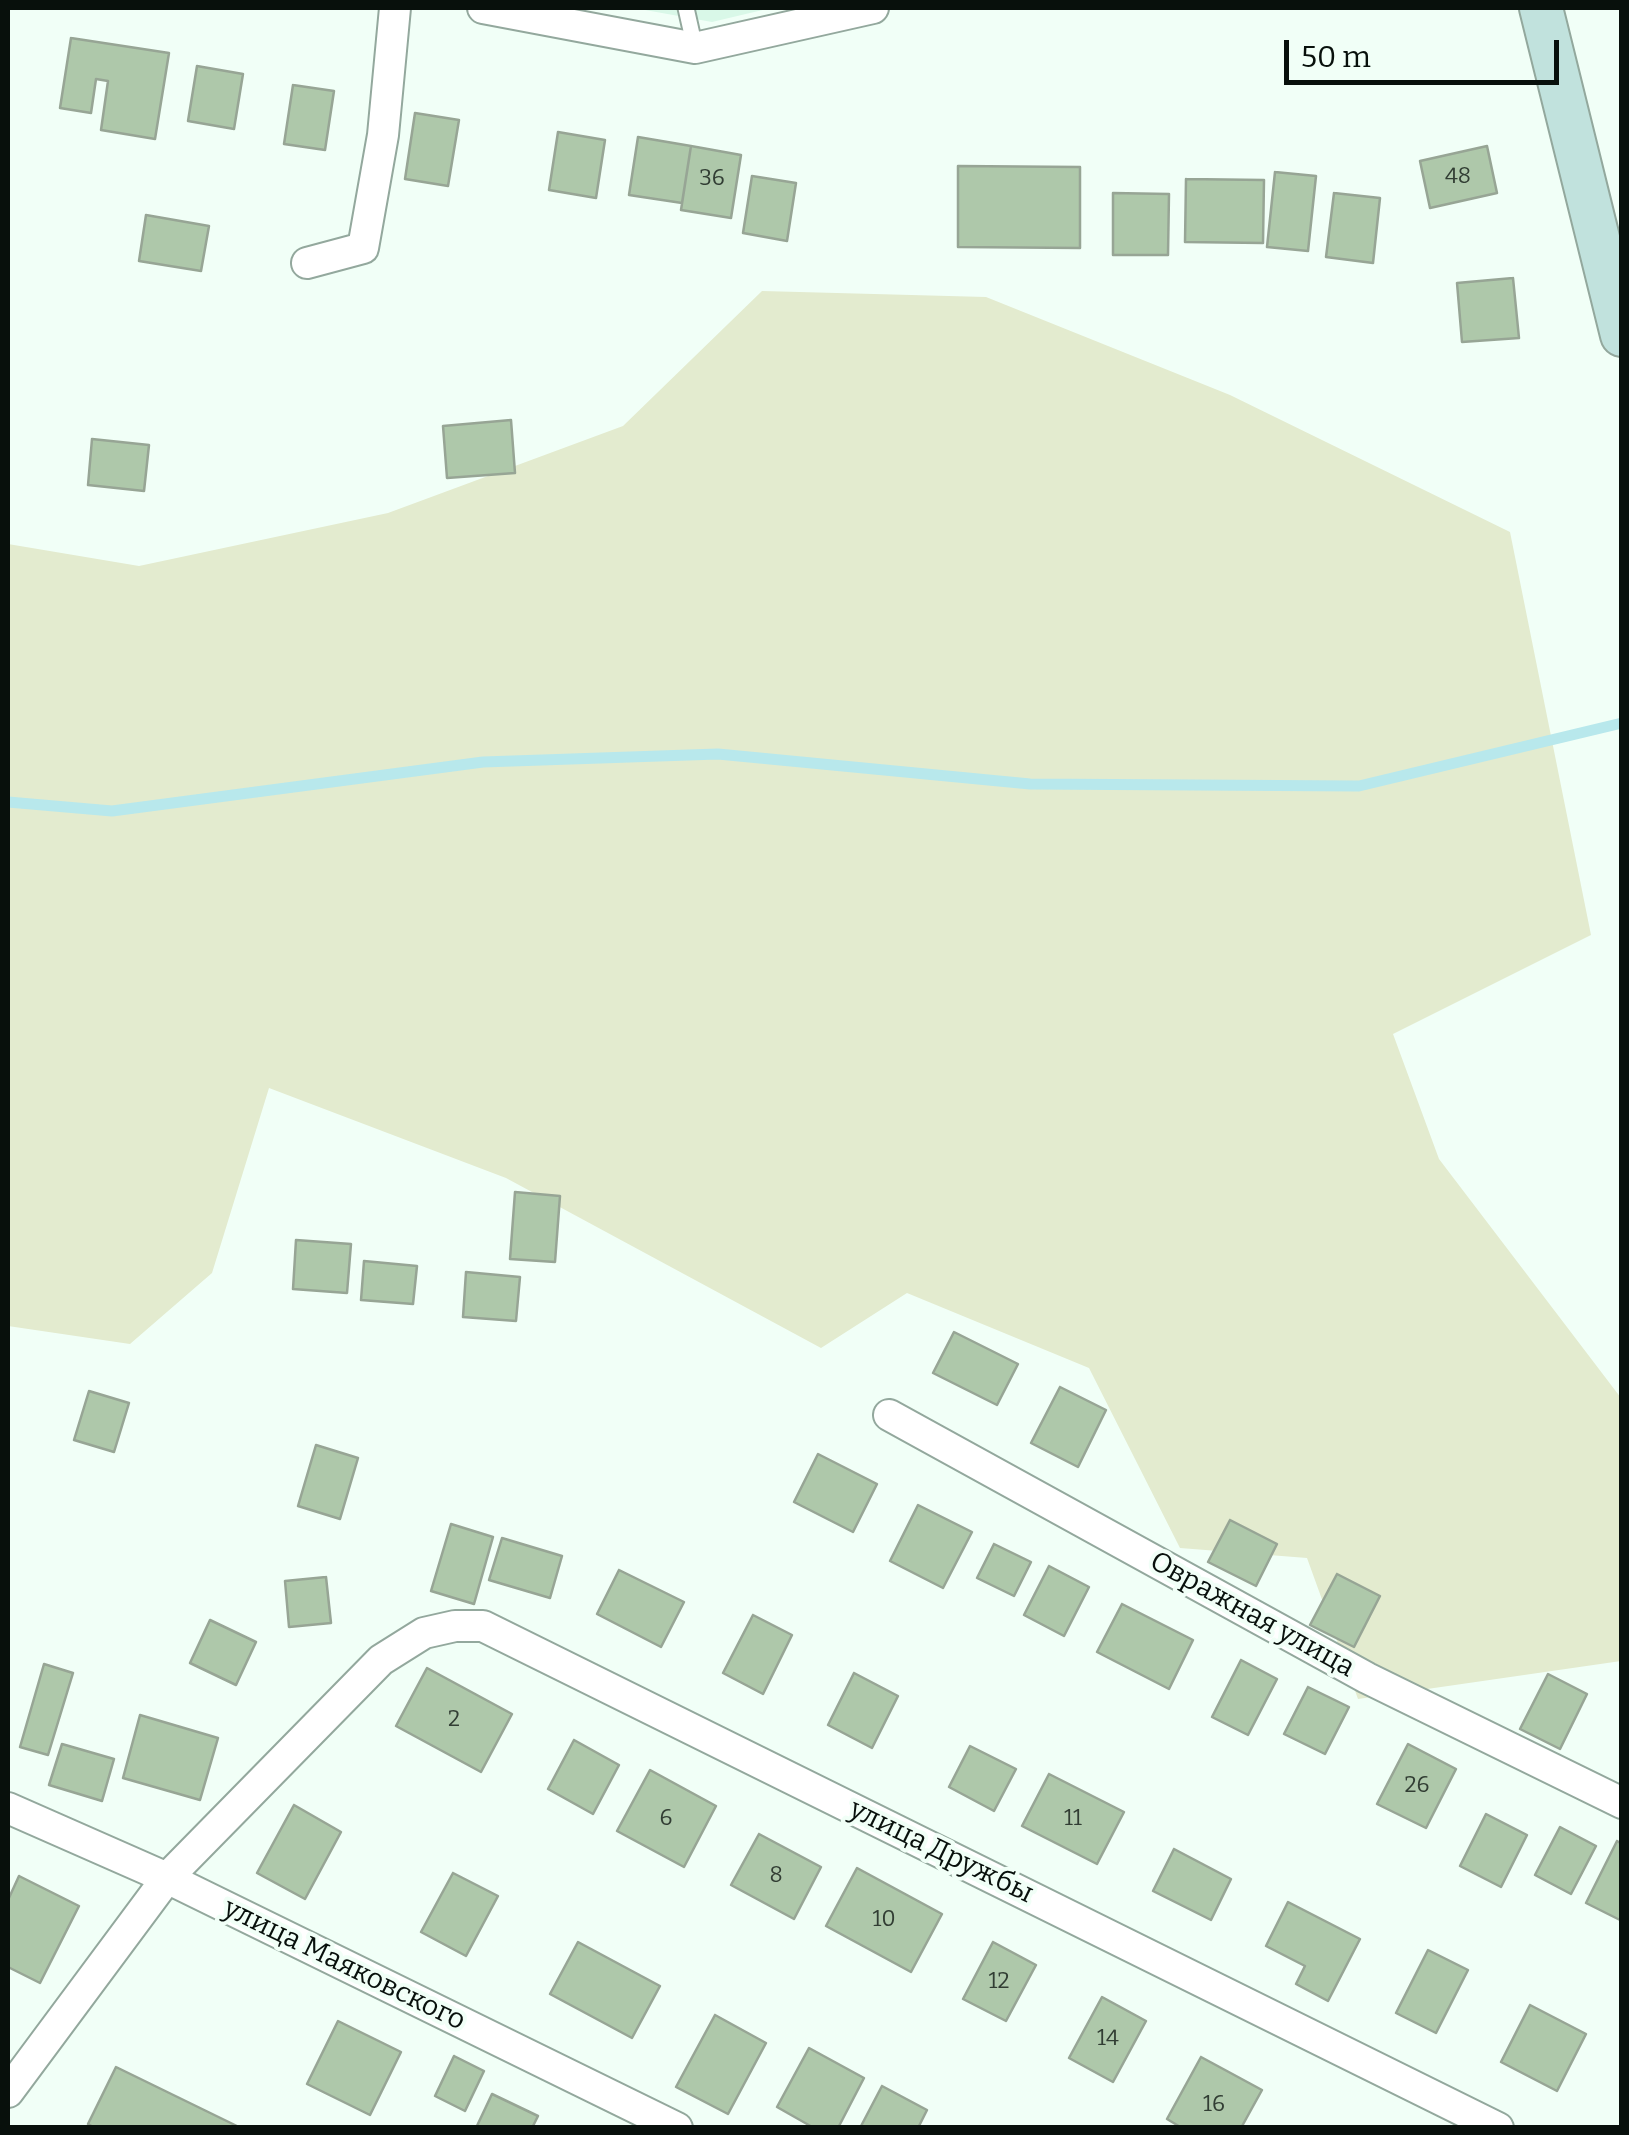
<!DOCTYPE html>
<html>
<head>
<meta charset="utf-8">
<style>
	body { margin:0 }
	#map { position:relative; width:1629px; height:2135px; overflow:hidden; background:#f1fff7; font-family:Bitter,serif }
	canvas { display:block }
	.frame { position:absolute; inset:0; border:10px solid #08100c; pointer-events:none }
	.scale { position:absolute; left:1284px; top:40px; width:275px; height:45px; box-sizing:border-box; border:5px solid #08100c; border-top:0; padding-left:12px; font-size:30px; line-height:35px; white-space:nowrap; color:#08100c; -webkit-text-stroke:8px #f1fff7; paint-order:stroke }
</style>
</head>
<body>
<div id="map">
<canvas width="1629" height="2135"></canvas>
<div class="frame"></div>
<div class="scale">50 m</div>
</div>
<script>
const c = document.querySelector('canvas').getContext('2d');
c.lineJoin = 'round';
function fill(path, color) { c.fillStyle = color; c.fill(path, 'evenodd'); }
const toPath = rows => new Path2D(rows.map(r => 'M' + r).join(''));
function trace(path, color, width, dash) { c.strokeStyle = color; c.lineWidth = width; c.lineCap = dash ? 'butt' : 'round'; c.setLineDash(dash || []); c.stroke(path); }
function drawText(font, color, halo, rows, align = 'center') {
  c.font = font + ' Bitter,serif'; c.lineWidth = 8; c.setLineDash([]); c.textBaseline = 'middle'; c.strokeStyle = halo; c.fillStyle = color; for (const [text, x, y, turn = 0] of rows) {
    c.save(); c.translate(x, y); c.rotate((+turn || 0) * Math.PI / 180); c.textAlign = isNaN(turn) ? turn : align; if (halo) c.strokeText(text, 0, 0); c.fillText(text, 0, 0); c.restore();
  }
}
const built = toPath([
	[634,8,771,8,712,22]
]);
const green = toPath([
	[762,291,986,297,1230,395,1510,532,1591,935,1393,1034,1439,1159,1621,1398,1621,1661,1358,1699,1307,1558,1180,1548,1089,1368,907,1293,821,1348,506,1178,269,1088,212,1273,130,1344,8,1326,8,544,139,566,388,513,623,426]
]);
const stream = toPath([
	[8,802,112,811,483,762,718,754,1030,784,1359,786,1622,723]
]);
const building = toPath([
	[71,38,169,53,155,139,101,130,108,81,96,79,91,113,60,108,71,38],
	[197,66,243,74,234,129,188,121,197,66],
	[293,85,334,91,325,150,284,144,293,85],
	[415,113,459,120,448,186,405,179,415,113],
	[558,132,605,140,596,198,549,190,558,132],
	[638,137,691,146,682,203,629,195,638,137],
	[691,146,741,155,731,218,681,210,691,146],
	[1487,146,1497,193,1430,208,1420,161,1487,146],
	[958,166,1080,167,1080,248,958,247,958,166],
	[1275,172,1316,176,1308,251,1267,247,1275,172],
	[752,176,796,183,787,241,743,233,752,176],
	[1186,179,1264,180,1263,243,1185,242,1186,179],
	[1113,193,1169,194,1168,255,1113,255,1113,193],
	[1334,193,1380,198,1373,263,1326,257,1334,193],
	[146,215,209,226,201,271,139,261,146,215],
	[1513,278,1519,338,1462,342,1457,283,1513,278],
	[511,420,515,473,447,478,443,426,511,420],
	[92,439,149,445,144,491,88,485,92,439],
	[515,1192,560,1196,555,1262,510,1259,515,1192],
	[296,1240,351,1244,347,1293,293,1289,296,1240],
	[364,1261,417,1266,413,1304,361,1300,364,1261],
	[466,1272,520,1277,516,1321,463,1317,466,1272],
	[954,1332,1018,1364,997,1405,933,1373,954,1332],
	[1060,1387,1106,1410,1078,1467,1031,1443,1060,1387],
	[89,1391,129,1403,114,1452,74,1440,89,1391],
	[316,1445,358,1458,340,1519,298,1506,316,1445],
	[818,1454,877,1484,853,1532,794,1502,818,1454],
	[918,1505,972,1532,943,1588,890,1561,918,1505],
	[1230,1520,1277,1544,1256,1586,1208,1562,1230,1520],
	[451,1524,493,1537,474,1604,431,1591,451,1524],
	[502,1538,562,1556,550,1598,489,1580,502,1538],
	[994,1544,1031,1562,1014,1596,977,1578,994,1544],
	[1049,1566,1089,1587,1064,1636,1024,1615,1049,1566],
	[619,1570,684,1602,661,1647,597,1614,619,1570],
	[1337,1574,1380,1596,1354,1647,1310,1625,1337,1574],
	[326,1577,331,1623,289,1627,285,1581,326,1577],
	[1122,1604,1193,1640,1169,1689,1097,1652,1122,1604],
	[753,1615,792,1635,763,1694,723,1673,753,1615],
	[210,1620,256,1642,236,1685,190,1663,210,1620],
	[1241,1660,1277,1679,1248,1735,1212,1717,1241,1660],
	[44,1664,73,1673,48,1755,20,1747,44,1664],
	[427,1668,512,1714,481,1772,396,1726,427,1668],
	[854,1673,898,1696,872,1748,828,1725,854,1673],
	[1548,1674,1587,1694,1560,1749,1520,1729,1548,1674],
	[1308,1687,1349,1707,1325,1754,1284,1734,1308,1687],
	[140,1715,218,1738,200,1800,123,1778,140,1715],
	[574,1740,619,1765,593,1814,548,1789,574,1740],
	[62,1744,114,1759,102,1801,49,1785,62,1744],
	[1408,1744,1456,1769,1426,1828,1377,1804,1408,1744],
	[970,1746,1016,1769,994,1811,949,1787,970,1746],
	[650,1770,716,1806,684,1867,617,1831,650,1770],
	[1049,1774,1124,1812,1097,1864,1022,1826,1049,1774],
	[294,1805,341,1832,305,1899,257,1873,294,1805],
	[1486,1814,1527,1835,1501,1887,1460,1866,1486,1814],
	[1560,1827,1596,1846,1571,1894,1535,1875,1560,1827],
	[759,1834,821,1867,794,1919,731,1885,759,1834],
	[1617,1841,1622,1844,1622,1921,1586,1903,1617,1841],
	[1174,1849,1231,1879,1211,1920,1153,1891,1174,1849],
	[857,1868,942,1914,911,1972,826,1926,857,1868],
	[453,1873,498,1896,466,1956,421,1932,453,1873],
	[19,1876,79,1906,40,1983,8,1967,8,1900,19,1876],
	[1288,1902,1360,1939,1328,2001,1296,1984,1305,1966,1266,1946,1288,1902],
	[578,1942,660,1986,632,2038,550,1994,578,1942],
	[993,1942,1036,1965,1006,2021,963,1999,993,1942],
	[1428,1950,1468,1970,1436,2033,1396,2013,1428,1950],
	[1102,1997,1146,2021,1113,2082,1069,2058,1102,1997],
	[1530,2005,1586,2034,1557,2091,1501,2062,1530,2005],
	[715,2015,766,2043,728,2114,676,2087,715,2015],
	[338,2021,401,2052,370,2115,307,2084,338,2021],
	[809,2048,864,2078,838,2128,814,2128,777,2107,809,2048],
	[454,2056,484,2071,465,2111,435,2096,454,2056],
	[1201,2057,1262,2090,1241,2128,1182,2128,1167,2119,1201,2057],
	[116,2067,241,2128,95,2128,88,2124,116,2067],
	[882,2086,927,2110,918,2128,860,2128,882,2086],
	[492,2094,538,2116,532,2128,476,2128,492,2094]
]);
const lane = toPath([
	[686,8,695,48]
]);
const street = toPath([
	[483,8,695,48,873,8],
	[307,263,363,248,383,135,395,8],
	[889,1415,1367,1678,1622,1803],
	[8,1808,167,1878,677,2128],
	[8,2092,167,1878,381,1660,424,1633,455,1626,483,1626,1498,2128]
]);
const secondary = toPath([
	[1541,8,1622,335]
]);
const numberNames = [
	["48",1458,177],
	["36",712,179],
	["2",454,1720],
	["26",1417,1786],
	["6",666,1819],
	["11",1073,1819],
	["8",776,1876],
	["10",884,1920],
	["12",999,1982],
	["14",1108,2039],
	["16",1214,2105]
];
const streetNames = [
	["Овражная улица",1252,1615,29],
	["улица Дружбы",941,1852,26],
	["улица Маяковского",344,1965,26]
];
fill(built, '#d9f8e8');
fill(green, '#e3ebcf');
trace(stream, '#b8e8ec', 11);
fill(building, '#aec8aa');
trace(building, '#97a595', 2.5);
trace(lane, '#93a89d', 19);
trace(street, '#93a89d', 34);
trace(secondary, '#93a89d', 46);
trace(lane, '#fff', 15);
trace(street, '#fff', 30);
trace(secondary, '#c1e2dd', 42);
drawText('22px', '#323e34', null, numberNames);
drawText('28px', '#08100c', '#f1fff7', streetNames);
</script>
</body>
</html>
